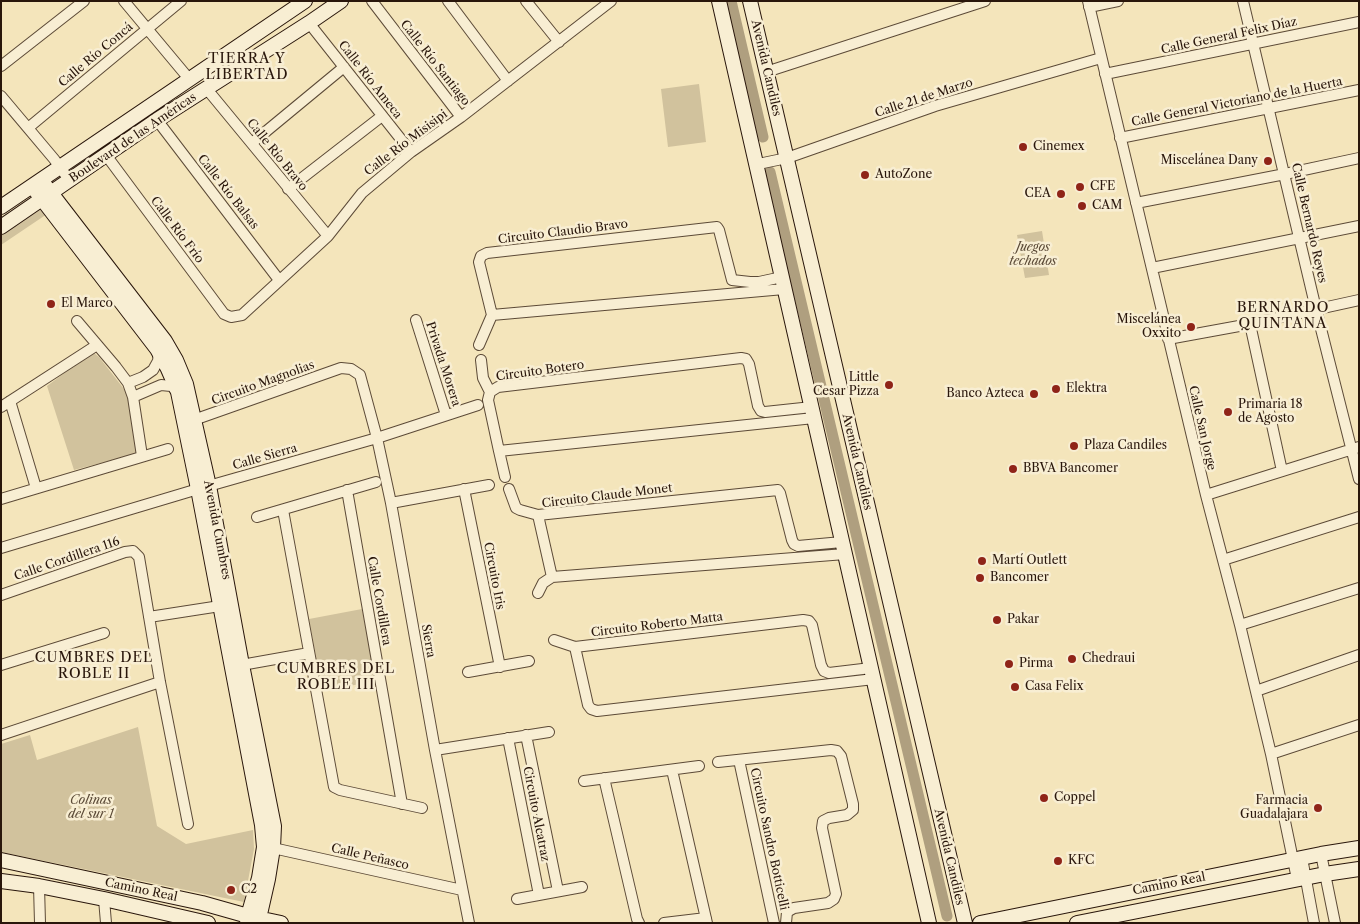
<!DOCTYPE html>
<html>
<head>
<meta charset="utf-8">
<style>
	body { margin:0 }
	#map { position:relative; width:1360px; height:924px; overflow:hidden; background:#f4e5bb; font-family:"Libre Caslon Text",serif }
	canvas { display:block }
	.frame { position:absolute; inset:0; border:2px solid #29160b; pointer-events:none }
</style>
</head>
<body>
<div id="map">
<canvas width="1360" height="924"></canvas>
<div class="frame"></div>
</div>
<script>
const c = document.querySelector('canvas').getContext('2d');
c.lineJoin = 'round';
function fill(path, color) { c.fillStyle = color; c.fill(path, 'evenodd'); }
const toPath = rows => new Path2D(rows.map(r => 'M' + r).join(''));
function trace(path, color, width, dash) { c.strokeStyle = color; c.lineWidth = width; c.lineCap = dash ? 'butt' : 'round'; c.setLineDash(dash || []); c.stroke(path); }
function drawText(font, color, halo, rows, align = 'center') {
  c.font = font + ' "Libre Caslon Text",serif'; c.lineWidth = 5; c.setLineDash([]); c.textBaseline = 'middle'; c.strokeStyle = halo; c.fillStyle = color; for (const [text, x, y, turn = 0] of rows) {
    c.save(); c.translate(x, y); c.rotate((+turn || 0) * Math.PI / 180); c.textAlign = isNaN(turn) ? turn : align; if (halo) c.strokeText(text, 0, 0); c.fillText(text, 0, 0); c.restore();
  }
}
const green = toPath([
	[699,84,706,142,668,147,661,89],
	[42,202,50,212,1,245,1,229],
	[1042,231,1049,275,1025,278,1017,235],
	[94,353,99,357,124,389,130,401,138,449,135,454,74,470,47,386,87,356],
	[362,609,376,681,322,691,309,619],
	[138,727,157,826,186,844,253,830,254,849,244,902,1,852,1,744,30,735,37,760]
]);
const canal = toPath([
	[731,1,763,137],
	[770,172,947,916]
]);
const street = toPath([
	[124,1,190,80],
	[372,1,461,117],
	[448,1,508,81],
	[526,1,559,42],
	[1088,1,1206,495,1240,625,1271,754,1297,879],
	[1243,1,1316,309,1359,479],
	[1089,7,1118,1],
	[309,23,411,152],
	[1,66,84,1],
	[766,72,985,1],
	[1105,74,1359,22],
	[206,88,328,236],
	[1,96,54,159,70,181],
	[157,120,279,280],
	[28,128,181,1],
	[1120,138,1359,90],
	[252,143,344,67],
	[106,155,224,314,231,317,242,315,328,236,362,193,411,152,461,117,611,1],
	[756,166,763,163,787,158,935,106,1101,58],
	[288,189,382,116],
	[1136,203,1285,174,1359,158],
	[1152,268,1359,226],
	[782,277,759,282,750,282,732,280,719,230,717,227,487,253,481,256,479,262,492,315,784,289],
	[416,320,446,415],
	[77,321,116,367,128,383,133,397,142,456],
	[1250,324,1282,471],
	[1168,339,1250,324,1359,300],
	[479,345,492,315],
	[481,360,483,378,490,392],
	[128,383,143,377,153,370,158,361,159,351],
	[133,397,161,385,171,386,177,391],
	[10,401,36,488],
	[1,407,97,345],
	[812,407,765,412,761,411,758,406,749,364,746,359,741,358,498,387,490,392,488,400,499,451,814,418],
	[188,422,341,368,351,369,360,375,377,438,391,503,435,750,469,923],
	[499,451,505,477],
	[464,489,500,667],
	[509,489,516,508,520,510,538,515],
	[347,490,402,804],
	[1206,495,1359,447],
	[1,499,168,449],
	[391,503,489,485],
	[283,510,334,787,340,790,422,808],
	[257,517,376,482],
	[842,542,798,546,794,544,792,540,780,493,778,490,538,515,552,577,845,554],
	[1,548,198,489,377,438,478,405],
	[1223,560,1359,517],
	[538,593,543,583,552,577],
	[1,595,125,552,133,551,139,557,160,682,188,824],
	[149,617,220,606],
	[1240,625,1359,588],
	[554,640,575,647,803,620,809,621,812,625,821,665,824,671,829,673,871,668],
	[575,647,588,705,591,709,597,711,874,679],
	[1,665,104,633],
	[236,666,309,653],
	[468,672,529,661],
	[1256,691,1359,655],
	[1,735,160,682],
	[526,735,558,891],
	[508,738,539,895],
	[435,750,549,732],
	[1271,754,1359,725],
	[739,760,774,923],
	[718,762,831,750,837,751,841,756,853,804,853,810,847,815,829,818,823,821,822,828,836,894,834,899,828,903,794,908,787,912,786,923],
	[672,770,707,923],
	[604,778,637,919,639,923],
	[584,781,699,766],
	[273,848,462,890],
	[1321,854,1335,923],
	[1302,858,1314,923],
	[39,886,40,923],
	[104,899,106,923],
	[517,899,582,887],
	[664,923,706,918]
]);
const secondary = toPath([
	[719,1,929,923],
	[750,1,965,923],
	[41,180,165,341,176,360,186,384,209,486,242,665,274,826,273,848,268,879,258,923],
	[32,186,157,349,168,369,178,392,198,489,262,825,264,847,259,878,248,916,247,923],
	[1,207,305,1],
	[1,227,157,120,309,23,341,1],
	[1,860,202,903,248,916,281,923],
	[1,881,39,886,104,899,208,923],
	[980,923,1321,854,1359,848],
	[1077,923,1325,874,1359,869]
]);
const markers = [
	[1023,147,5,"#8f2418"],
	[1268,161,5,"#8f2418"],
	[865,175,5,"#8f2418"],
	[1080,187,5,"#8f2418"],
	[1061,194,5,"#8f2418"],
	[1082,206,5,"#8f2418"],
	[51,304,5,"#8f2418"],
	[1191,327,5,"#8f2418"],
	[889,385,5,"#8f2418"],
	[1056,389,5,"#8f2418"],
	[1034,394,5,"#8f2418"],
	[1228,412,5,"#8f2418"],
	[1074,446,5,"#8f2418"],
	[1013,469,5,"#8f2418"],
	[982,561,5,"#8f2418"],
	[980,578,5,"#8f2418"],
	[997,620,5,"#8f2418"],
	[1072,659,5,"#8f2418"],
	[1009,664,5,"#8f2418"],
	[1015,687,5,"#8f2418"],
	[1044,798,5,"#8f2418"],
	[1318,808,5,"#8f2418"],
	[1058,861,5,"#8f2418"],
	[231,890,5,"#8f2418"]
];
const streetNames = [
	["Calle General Felix Díaz",1229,36,-12],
	["Calle Río Concá",96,55,-40],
	["Calle Río Santiago",435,63,52],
	["Avenida Candiles",766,68,77],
	["Calle Río Ameca",370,80,52],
	["Calle 21 de Marzo",924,98,-18],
	["Calle General Victoriano de la Huerta",1237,102,-11],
	["Boulevard de las Américas",133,138,-34],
	["Calle Río Misisipi",406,143,-37],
	["Calle Río Bravo",277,155,51],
	["Calle Río Balsas",228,192,52],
	["Calle Bernardo Reyes",1309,223,77],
	["Calle Río Frío",177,230,53],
	["Circuito Claudio Bravo",563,232,-7],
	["Privada Morera",443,364,72],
	["Circuito Botero",540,371,-8],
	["Circuito Magnolias",263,383,-20],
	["Calle San Jorge",1202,428,77],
	["Calle Sierra",265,457,-16],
	["Avenida Candiles",857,462,77],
	["Circuito Claude Monet",607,496,-7],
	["Avenida Cumbres",217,530,79],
	["Calle Cordillera 116",67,559,-19],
	["Circuito Iris",494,576,79],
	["Calle Cordillera",379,601,80],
	["Circuito Roberto Matta",657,625,-7],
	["Sierra",428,641,80],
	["Circuito Alcatraz",536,814,79],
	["Circuito Sandro Botticelli",769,839,78],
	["Calle Peñasco",370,857,13],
	["Avenida Candiles",949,857,77],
	["Camino Real",1169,884,-11],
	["Camino Real",141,890,12]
];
const poiNames = [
	["Cinemex",1033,147],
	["Miscelánea Dany",1258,161,"right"],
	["AutoZone",875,175],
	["CFE",1090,187],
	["CEA",1051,194,"right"],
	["CAM",1092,206],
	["El Marco",61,304],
	["Miscelánea",1181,320,"right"],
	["Oxxito",1181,334,"right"],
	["Little",879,378,"right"],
	["Cesar Pizza",879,392,"right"],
	["Elektra",1066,389],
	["Banco Azteca",1024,394,"right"],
	["Primaria 18",1238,405],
	["de Agosto",1238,419],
	["Plaza Candiles",1084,446],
	["BBVA Bancomer",1023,469],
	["Martí Outlett",992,561],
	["Bancomer",990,578],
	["Pakar",1007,620],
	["Chedraui",1082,659],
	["Pirma",1019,664],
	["Casa Felix",1025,687],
	["Coppel",1054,798],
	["Farmacia",1308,801,"right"],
	["Guadalajara",1308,815,"right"],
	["KFC",1068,861],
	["C2",241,890]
];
const parkNames = [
	["Juegos",1033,248],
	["techados",1033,262],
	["Colinas",91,801],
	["del sur 1",91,815]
];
const neighbourhoodNames = [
	["TIERRA Y",247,59],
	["LIBERTAD",247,75],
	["BERNARDO",1283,308],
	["QUINTANA",1283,324],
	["CUMBRES DEL",94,658],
	["ROBLE II",94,674],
	["CUMBRES DEL",336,669],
	["ROBLE III",336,685]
];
fill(green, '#d1c29d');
trace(canal, '#af9f7f', 11);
trace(street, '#5c4a37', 12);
trace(secondary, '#29160b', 16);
trace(street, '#f8eed3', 10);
trace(secondary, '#f8eed3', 14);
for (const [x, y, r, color] of markers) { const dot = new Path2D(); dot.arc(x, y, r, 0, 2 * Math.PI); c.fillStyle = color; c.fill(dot); trace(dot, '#f8eed3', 2); }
drawText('12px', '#29160b', '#f8eed3', streetNames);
drawText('12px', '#29160b', '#f8eed3', poiNames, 'left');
drawText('italic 12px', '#5b4a37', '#f8eed3', parkNames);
c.letterSpacing = '1px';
drawText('14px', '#29160b', '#f8eed3', neighbourhoodNames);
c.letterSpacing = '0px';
</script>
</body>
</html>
